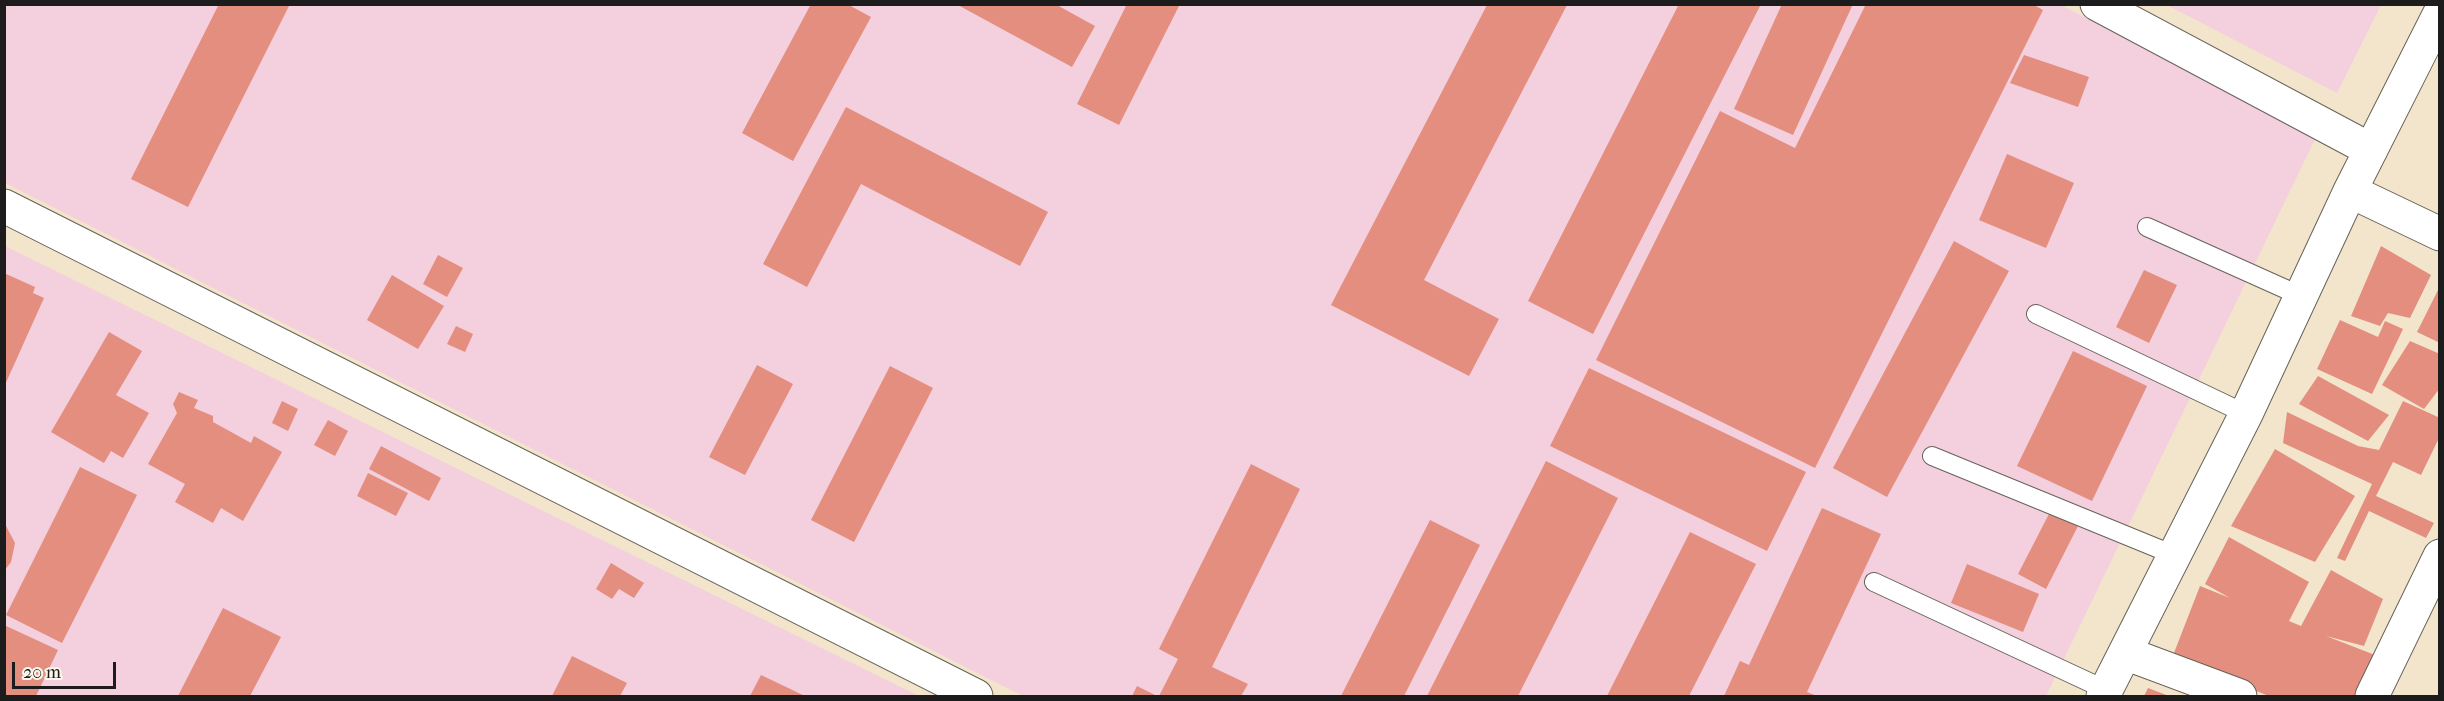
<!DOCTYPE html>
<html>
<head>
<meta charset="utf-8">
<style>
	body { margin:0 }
	#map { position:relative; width:2444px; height:701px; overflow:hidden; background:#f2e5cb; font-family:"IM FELL French Canon",serif }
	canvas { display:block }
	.frame { position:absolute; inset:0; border:6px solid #1c1c1c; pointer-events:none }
	.scale { position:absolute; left:12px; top:662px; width:104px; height:27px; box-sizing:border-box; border:3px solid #1c1c1c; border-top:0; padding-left:8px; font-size:18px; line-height:21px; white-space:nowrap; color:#1c1c1c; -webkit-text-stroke:4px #fbf7ec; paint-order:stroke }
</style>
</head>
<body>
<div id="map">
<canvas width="2444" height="701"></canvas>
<div class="frame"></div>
<div class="scale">20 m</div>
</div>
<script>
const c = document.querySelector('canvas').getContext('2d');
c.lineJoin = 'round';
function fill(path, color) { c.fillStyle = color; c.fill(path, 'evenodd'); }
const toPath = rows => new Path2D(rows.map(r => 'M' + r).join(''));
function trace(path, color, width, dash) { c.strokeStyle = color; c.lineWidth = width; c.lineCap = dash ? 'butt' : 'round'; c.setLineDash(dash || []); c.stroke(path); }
const built = toPath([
	[4,5,2061,5,2316,137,2046,696,1023,696,5,183],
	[2167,5,2381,5,2337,93],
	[5,246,919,696,5,696]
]);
const building = toPath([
	[219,4,290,4,188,207,131,179],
	[811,4,847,4,871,17,793,161,742,133],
	[956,4,1055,4,1095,26,1072,67],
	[1127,4,1180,4,1119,125,1077,104],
	[1679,4,1761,4,1593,334,1528,301],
	[1782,4,1853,4,1793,135,1734,109],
	[1866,4,2032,4,2043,10,1815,468,1596,360,1720,111,1795,148],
	[1487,5,1567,5,1424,280,1499,319,1469,376,1331,305],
	[2024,55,2089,77,2078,107,2010,83],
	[846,107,1048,212,1020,266,861,184,807,287,763,264],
	[2007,154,2074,183,2046,248,1979,220],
	[1954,241,2009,271,1887,497,1833,468],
	[2381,246,2431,275,2410,318,2388,313,2380,326,2351,316],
	[438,255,463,268,447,297,423,284],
	[2144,270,2177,285,2149,343,2116,327],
	[4,273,35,287,33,293,44,298,4,387],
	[392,275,444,306,418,349,367,320],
	[2440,286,2440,343,2417,332],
	[2340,320,2378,337,2385,321,2403,329,2372,394,2317,369],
	[456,326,473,334,465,352,447,344],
	[109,332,142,351,116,395,149,413,123,458,111,451,104,463,51,432],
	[2410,341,2440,354,2440,388,2424,409,2382,385],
	[2073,351,2147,386,2092,501,2017,466],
	[757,365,793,384,745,475,709,457],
	[890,366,933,388,854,542,811,520],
	[1589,368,1806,472,1767,551,1550,446],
	[2318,376,2389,415,2368,441,2299,404],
	[179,392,198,400,194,408,213,416,213,422,251,443,254,436,282,452,243,521,221,508,213,523,175,502,185,484,148,464,177,413,173,404],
	[282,401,298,409,288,431,272,423],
	[2403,401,2440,418,2440,436,2421,475,2393,462,2376,496,2434,523,2426,538,2369,511,2345,561,2337,558,2372,484,2283,443,2287,412,2358,446,2379,450],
	[328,420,348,431,335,456,314,445],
	[381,446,441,478,429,501,369,469],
	[2275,449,2355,496,2315,562,2231,526],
	[1546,461,1618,498,1518,696,1427,696],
	[1251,464,1300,489,1212,667,1248,684,1241,696,1159,696,1178,659,1159,649],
	[80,467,137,495,62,643,6,615],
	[368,473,408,493,396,516,357,496],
	[1822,508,1881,534,1807,692,1817,696,1724,696,1740,661,1749,665],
	[2050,512,2078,526,2046,589,2018,574],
	[1430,520,1480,545,1404,696,1341,696],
	[5,524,15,543,11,562,5,570],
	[1690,532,1756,564,1689,696,1607,696],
	[2229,537,2309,582,2289,621,2301,626,2331,570,2383,599,2364,646,2326,636,2375,655,2358,696,2269,696,2172,658,2200,586,2230,598,2205,584],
	[611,563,644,583,634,598,619,589,612,599,596,589],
	[1967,564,2039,594,2023,632,1951,603],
	[223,608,281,637,250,696,178,696],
	[4,625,58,650,36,696,4,696],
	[572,656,627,683,620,696,552,696],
	[761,675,805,696,750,696],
	[1137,686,1157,696,1132,696],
	[2148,688,2169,696,2144,696]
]);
const service = toPath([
	[2147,227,2301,296],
	[2036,314,2246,414],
	[1932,456,2174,555],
	[1874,582,2106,690]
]);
const minor = toPath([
	[2097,4,2371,150],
	[2350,191,2440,234],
	[4,206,976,696],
	[2125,653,2240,696],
	[2103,696,2246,414,2350,191,2440,13],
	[2372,696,2440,556]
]);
fill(built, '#f4cfdd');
fill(building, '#e38e7f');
trace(service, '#676259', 20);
trace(minor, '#676259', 35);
trace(service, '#fff', 18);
trace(minor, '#fff', 33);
</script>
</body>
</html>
